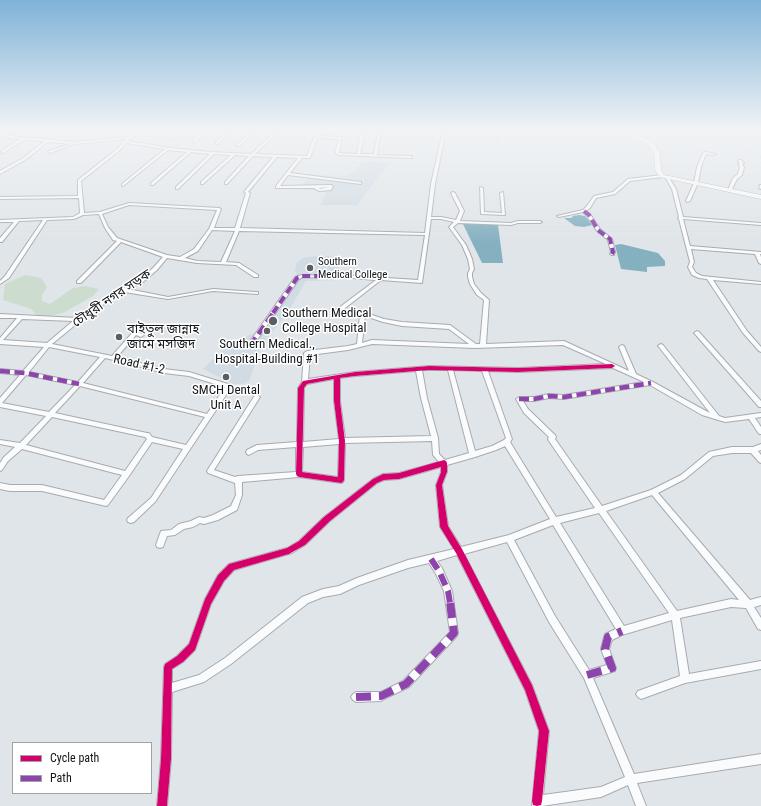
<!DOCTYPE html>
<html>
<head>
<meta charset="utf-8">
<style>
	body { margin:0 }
	#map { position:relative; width:761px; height:806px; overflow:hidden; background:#e0e5e9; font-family:"Roboto Condensed",sans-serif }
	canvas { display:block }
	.legend { position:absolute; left:12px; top:742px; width:140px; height:52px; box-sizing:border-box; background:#fff; border:1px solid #a0a2a3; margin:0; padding:5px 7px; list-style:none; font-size:12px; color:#121618 }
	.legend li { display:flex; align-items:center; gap:8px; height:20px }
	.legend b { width:20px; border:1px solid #a0a2a3 }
</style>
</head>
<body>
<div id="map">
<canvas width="761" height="806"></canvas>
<ul class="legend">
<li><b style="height:5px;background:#d6006c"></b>Cycle path</li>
<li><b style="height:5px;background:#8e44ad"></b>Path</li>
</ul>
</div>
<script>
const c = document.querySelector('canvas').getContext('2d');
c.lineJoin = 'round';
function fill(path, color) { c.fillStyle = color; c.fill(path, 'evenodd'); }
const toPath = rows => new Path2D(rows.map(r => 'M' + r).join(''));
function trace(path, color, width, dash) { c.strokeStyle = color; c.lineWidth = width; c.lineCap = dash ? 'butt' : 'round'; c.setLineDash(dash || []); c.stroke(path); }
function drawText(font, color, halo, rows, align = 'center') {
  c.font = font + ' "Roboto Condensed","Noto Sans Bengali",sans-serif'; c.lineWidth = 3; c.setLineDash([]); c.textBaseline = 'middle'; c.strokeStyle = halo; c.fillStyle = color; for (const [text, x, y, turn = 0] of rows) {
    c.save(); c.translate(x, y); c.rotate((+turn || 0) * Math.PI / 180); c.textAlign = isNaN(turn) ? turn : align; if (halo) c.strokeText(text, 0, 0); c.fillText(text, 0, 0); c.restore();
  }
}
const built = toPath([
	[364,161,389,163,357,205,321,205,326,192,299,189,311,174,340,177,349,175],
	[329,256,336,258,343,280,306,281,288,312,262,345,249,381,243,384,233,384,203,369,228,344,259,331,297,275,295,270,297,262,305,257]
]);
const green = toPath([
	[25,275,41,278,47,287,42,295,42,301,50,304,73,288,85,286,99,289,93,296,65,312,51,316,37,315,31,309,3,300,5,284]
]);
const water = toPath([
	[579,215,585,216,592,225,584,227,575,226,564,218,571,218,573,217,572,216],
	[462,222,498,225,503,263,482,263],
	[621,244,658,253,665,261,665,266,647,267,647,272,621,269,615,245]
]);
const minor = toPath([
	[14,130,18,130,10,136,75,142,128,137,135,132,136,130,138,130,138,133,128,141,170,148,212,152,251,154,277,130,280,130,255,154,307,156,314,137,321,130,325,130,319,136,342,137,339,153,357,154,360,136,365,130,367,130,367,133,364,136,360,154,374,154,378,131,381,130,377,155,411,156,412,156,412,158,338,155,335,152,339,139,317,138,310,158,302,158,290,173,360,182,361,182,361,184,288,175,280,186,331,185,333,186,331,190,319,191,314,188,276,188,276,186,298,158,277,157,248,192,250,193,240,228,425,233,431,184,443,130,446,130,435,184,431,217,441,217,456,220,460,211,451,193,453,192,455,193,464,211,460,221,511,223,518,221,540,221,542,222,540,223,518,223,511,225,458,223,453,227,466,245,472,259,474,269,472,273,472,277,474,284,481,293,489,300,486,344,564,341,629,371,619,347,622,345,624,346,636,374,653,382,706,411,710,413,659,347,658,346,659,345,661,344,663,345,719,416,725,418,761,413,761,417,755,418,761,427,761,434,759,434,749,419,725,422,702,415,650,385,564,399,549,398,534,401,523,401,528,409,555,435,556,437,555,439,602,506,651,490,681,475,709,452,732,447,753,447,761,444,761,450,758,451,761,455,761,463,759,462,751,453,732,453,713,456,685,479,658,493,750,600,761,597,761,605,754,607,761,618,761,630,758,629,746,608,731,607,680,618,689,674,761,661,761,669,685,683,641,699,638,697,636,694,638,691,680,676,672,620,622,635,612,640,609,649,616,668,615,671,593,678,634,774,761,754,761,764,637,783,646,806,636,806,628,785,601,797,542,806,532,806,539,731,525,690,457,555,437,561,442,568,452,591,458,633,457,636,409,687,384,699,381,701,356,702,353,700,351,697,353,694,356,692,381,692,403,681,450,632,444,591,436,574,429,563,408,568,359,585,340,594,323,597,308,603,231,664,204,682,172,692,171,759,167,806,157,806,161,759,164,667,165,664,177,656,189,644,205,599,218,575,229,564,287,548,299,541,324,517,373,479,383,474,399,473,439,462,433,455,432,441,345,443,344,480,343,482,341,483,299,477,242,482,242,495,237,510,218,520,204,524,200,523,193,527,184,529,175,535,167,536,163,547,160,548,157,547,156,545,161,531,171,530,179,524,191,521,199,517,204,518,213,515,231,506,236,495,235,483,208,473,207,471,255,395,257,395,260,397,214,470,235,477,238,476,296,472,296,447,258,450,249,455,247,454,246,452,247,450,257,445,297,442,298,388,302,382,304,353,307,351,348,346,357,344,360,315,335,315,332,313,376,280,340,277,328,278,303,277,299,279,257,340,255,348,251,348,250,347,251,340,295,277,302,275,328,276,340,275,418,280,425,235,239,231,226,262,239,263,258,275,258,277,254,277,236,265,197,263,167,258,157,270,143,282,128,289,168,297,213,289,256,292,258,292,258,294,213,291,168,299,124,292,91,312,52,344,112,356,133,332,135,331,143,334,144,335,141,337,136,335,117,357,164,369,189,372,231,385,232,386,155,502,134,522,131,523,128,522,127,520,128,518,151,498,183,449,152,442,129,476,108,505,106,506,42,491,10,491,0,489,0,483,10,485,42,485,104,500,122,475,22,449,8,461,2,470,0,471,0,463,4,457,15,447,0,444,0,440,20,443,46,416,0,407,0,398,20,375,0,373,0,369,23,371,44,347,0,344,0,338,17,318,0,318,0,314,77,318,87,310,112,294,139,280,153,268,163,257,121,242,81,283,77,283,77,281,117,241,113,240,105,228,99,214,83,215,74,219,47,220,9,278,0,284,0,281,5,276,43,220,19,221,2,242,0,242,0,238,14,222,0,222,0,220,73,217,80,213,79,198,0,199,0,197,78,196,78,180,117,149,126,139,75,144,50,153,48,152,49,151,71,144,48,142,25,160,0,174,0,171,23,158,45,141,24,140,3,153,1,153,1,151,20,139,5,137,14,130],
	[126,143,165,149,122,184,122,186,123,186,168,150,187,152,151,183,151,185,153,185,191,152,210,154,176,187,176,189,178,189,214,154,231,155,201,182,201,184,203,184,235,155,249,156,225,182,225,184,227,184,253,156,273,157,244,192,246,193,235,228,214,228,221,209,219,208,129,203,100,212,84,213,81,181,119,151,126,143],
	[329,187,320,189,319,188,329,187],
	[129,205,217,210,209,229,194,249,180,257,167,255,117,238,108,227,102,214,129,205],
	[431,219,441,219,454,222,449,227,462,245,468,259,470,269,468,273,468,277,470,284,477,295,484,300,480,344,476,344,450,325,402,322,384,319,363,312,340,312,381,280,422,283,431,219],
	[212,230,235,231,221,262,197,261,185,258,198,251,212,230],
	[365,316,383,322,402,326,449,329,469,344,372,340,362,343,365,316],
	[22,319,73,321,47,343,3,340,22,319],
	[372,344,475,348,563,345,606,364,518,368,429,366,355,372,308,379,310,355,348,350,372,344],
	[49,347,100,357,78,382,29,372,49,347],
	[105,358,127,363,164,373,189,376,225,387,207,414,83,383,105,358],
	[613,368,644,382,564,395,549,394,534,397,519,397,516,399,524,413,549,437,548,439,549,441,595,508,556,517,510,442,512,439,488,371,518,372,613,368],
	[422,370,448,370,469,453,445,460,439,454,438,438,427,398,422,370],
	[453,370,482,371,506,438,504,440,492,446,475,451,453,370],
	[416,371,421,398,431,436,345,438,340,401,340,378,355,376,416,371],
	[26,375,75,385,49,412,2,403,26,375],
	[334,379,334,401,339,439,303,442,304,388,307,384,334,379],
	[80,386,205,417,186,445,152,437,149,433,147,433,55,413,80,386],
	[52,417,145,437,147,439,125,471,26,445,52,417],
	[339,444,338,477,302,472,303,447,339,444],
	[505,446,550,519,509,535,461,547,448,526,442,485,447,472,447,465,475,457,496,450,505,446],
	[441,467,441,472,436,485,440,527,454,549,408,560,357,578,339,586,323,589,302,597,225,658,199,675,172,683,172,669,183,662,195,650,211,604,224,581,234,570,292,553,305,545,330,521,377,483,384,480,399,479,441,467],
	[652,495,739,600,731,599,677,611,606,511,652,495],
	[599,513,669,613,624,626,560,523,599,513],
	[553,525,616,629,605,634,604,637,601,649,607,665,589,670,555,616,514,540,553,525],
	[507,542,549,622,584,678,625,777,601,787,543,795,549,731,532,685,464,554,507,542],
	[181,130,185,130,173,139,171,139,171,137,181,130],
	[205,130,209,130,195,142,193,142,193,140,205,130],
	[229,130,233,130,218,144,216,144,216,142,229,130],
	[253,130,257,130,239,146,237,146,237,144,253,130],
	[491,130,494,130,498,139,496,139,491,130],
	[705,152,716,154,714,155,706,154,701,167,698,183,690,201,687,202,686,201,694,183,697,167,703,153,705,152],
	[739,160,741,160,744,163,742,164,744,167,742,175,737,179,731,191,729,191,728,190,733,178,738,174,740,167,738,164,740,163,738,161,739,160],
	[662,175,664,176,663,177,630,181,615,194,596,198,590,208,586,211,590,214,600,229,612,239,615,252,614,255,612,255,610,254,611,252,608,240,597,231,587,216,583,212,559,217,557,216,583,210,587,206,594,196,613,192,628,179,662,175],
	[666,176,668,176,676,189,683,217,761,223,761,225,683,219,690,246,761,252,761,254,760,254,761,257,761,264,759,263,755,254,691,249,694,262,692,267,696,273,702,276,761,282,761,284,713,280,747,331,761,347,761,352,759,351,743,333,707,279,699,278,692,275,688,267,690,262,679,219,678,218,679,217,672,189,665,177,666,176],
	[760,185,761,185,761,189,759,188,760,185],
	[480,187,483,188,484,212,502,213,500,193,503,192,505,215,481,214,480,187],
	[697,331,699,332,761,401,761,407,759,407,695,334,694,333,697,331]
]);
const secondary = toPath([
	[623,130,628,130,652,142,660,153,661,170,664,175,761,195,761,199,660,177,655,170,654,153,648,144,623,130]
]);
const rail = toPath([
	[717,130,740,147,761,157]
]);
const quietFar3 = toPath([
	[584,211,589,215,598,230,610,239,613,252,612,254],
	[273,313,297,278,302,276,340,276]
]);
const quietFar2 = toPath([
	[253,347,254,340,274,312],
	[0,371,25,373,79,384],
	[519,399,534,399,549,396,564,397,651,383]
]);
const quietFar1 = toPath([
	[431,559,439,571,448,591,450,603]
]);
const quiet = toPath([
	[587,675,612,668,605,649,608,637,622,631],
	[356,697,381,696,406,684,454,633,450,602]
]);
const cycleway = toPath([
	[612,364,615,366,612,368,518,372,429,370,355,376,340,378,340,401,345,441,344,480,343,482,341,483,299,477,297,476,296,474,298,388,303,381,355,372,429,366,518,368,612,364],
	[334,379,334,401,339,441,338,477,302,472,304,388,307,384,334,379],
	[444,460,446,461,447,463,447,472,442,485,448,526,462,549,532,685,549,731,542,801,541,805,537,806,533,805,532,801,539,731,525,690,456,553,440,527,436,485,441,472,441,467,399,479,384,480,377,483,330,521,305,545,289,554,234,570,224,581,211,604,195,650,183,662,172,669,171,759,167,806,157,806,161,759,164,667,165,664,177,656,189,644,205,599,218,575,229,564,287,548,299,541,324,517,373,479,383,474,399,473,444,460]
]);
const markers = [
	[310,268,4,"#5a5e61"],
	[273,321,5,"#5a5e61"],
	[267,331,4,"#5a5e61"],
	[119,337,4,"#5a5e61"],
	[226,377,4,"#5a5e61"]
];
const farPoinames = [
	["Southern",318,262],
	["Medical College",318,275]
];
const streetNames = [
	["চৌধুরী নগর সড়ক",112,299,-34],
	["Road #1-2",139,365,13]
];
const poiNames = [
	["Southern Medical",282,314],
	["College Hospital",282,329],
	["বাইতুল জান্নাহ",127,330],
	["জামে মসজিদ",127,345],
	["Southern Medical.,",267,345,"center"],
	["Hospital-Building #1",267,360,"center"],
	["SMCH Dental",226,391,"center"],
	["Unit A",226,406,"center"]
];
fill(built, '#d0dbe4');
fill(green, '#ccddcf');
fill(water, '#85b0c0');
trace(minor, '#a8abae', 2);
trace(secondary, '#a8abae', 1);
fill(minor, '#fafbfc');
fill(secondary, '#fafbfc');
trace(rail, '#c4c6c7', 1, [3.5, 2]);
trace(quietFar3, '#8e44ad', 4, [8, 4]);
trace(quietFar2, '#8e44ad', 4.5, [10, 4.5]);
trace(quietFar1, '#8e44ad', 6, [12, 6]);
trace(quiet, '#8e44ad', 8, [15, 8]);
fill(cycleway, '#d6006c');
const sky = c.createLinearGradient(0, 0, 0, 243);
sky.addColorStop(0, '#80b2d8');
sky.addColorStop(0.53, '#f1f3f5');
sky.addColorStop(1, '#f1f3f500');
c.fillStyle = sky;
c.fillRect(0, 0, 761, 243);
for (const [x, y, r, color] of markers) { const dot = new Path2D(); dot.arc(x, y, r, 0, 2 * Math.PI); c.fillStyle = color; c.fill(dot); trace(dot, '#fff', 1.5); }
drawText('11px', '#121618', '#fff', farPoinames, 'left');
drawText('13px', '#121618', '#fff', streetNames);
drawText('13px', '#121618', '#fff', poiNames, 'left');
</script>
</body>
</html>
